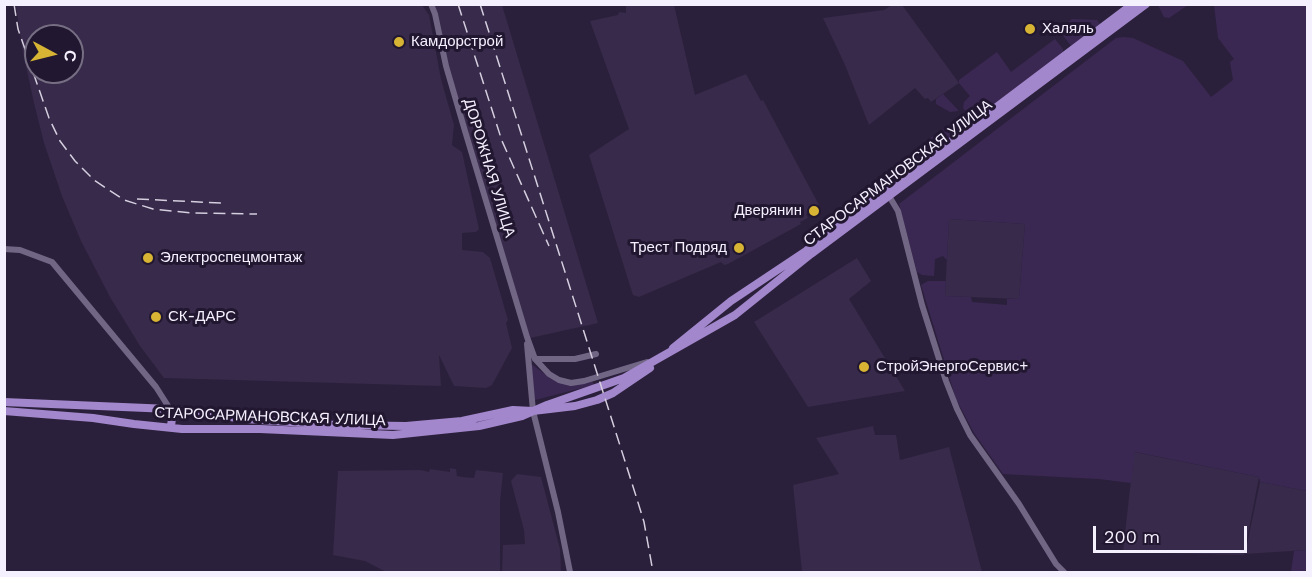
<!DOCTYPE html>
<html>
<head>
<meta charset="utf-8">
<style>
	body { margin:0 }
	#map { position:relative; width:1312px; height:577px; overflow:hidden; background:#2b203b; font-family:"Work Sans",sans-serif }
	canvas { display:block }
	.frame { position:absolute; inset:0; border:6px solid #f5f0fe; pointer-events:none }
	.north { position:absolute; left:24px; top:24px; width:60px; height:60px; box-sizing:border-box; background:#221730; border:2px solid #766e82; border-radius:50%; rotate:97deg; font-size:16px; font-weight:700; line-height:24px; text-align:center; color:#f5f0fe }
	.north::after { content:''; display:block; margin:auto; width:21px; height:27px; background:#d8b434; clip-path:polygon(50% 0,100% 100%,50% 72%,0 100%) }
	.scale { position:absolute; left:1093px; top:526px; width:154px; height:27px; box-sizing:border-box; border:3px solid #f5f0fe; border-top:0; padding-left:8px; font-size:18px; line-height:21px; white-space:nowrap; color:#f5f0fe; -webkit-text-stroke:4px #221730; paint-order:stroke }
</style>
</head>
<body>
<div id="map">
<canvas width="1312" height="577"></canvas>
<div class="frame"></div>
<div class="north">С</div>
<div class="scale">200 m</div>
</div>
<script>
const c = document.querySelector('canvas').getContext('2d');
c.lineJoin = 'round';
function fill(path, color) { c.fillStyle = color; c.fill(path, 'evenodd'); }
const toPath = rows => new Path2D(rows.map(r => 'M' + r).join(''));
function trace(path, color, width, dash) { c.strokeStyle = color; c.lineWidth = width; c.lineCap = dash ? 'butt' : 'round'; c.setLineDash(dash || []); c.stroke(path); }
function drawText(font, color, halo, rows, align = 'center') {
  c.font = font + ' "Work Sans",sans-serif'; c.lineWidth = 6; c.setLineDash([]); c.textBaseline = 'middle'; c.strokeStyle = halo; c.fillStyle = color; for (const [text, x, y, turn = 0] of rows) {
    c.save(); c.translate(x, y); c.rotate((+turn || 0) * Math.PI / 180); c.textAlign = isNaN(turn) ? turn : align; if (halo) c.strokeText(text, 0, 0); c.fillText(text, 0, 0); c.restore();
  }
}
const built = toPath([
	[16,5,422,5,429,15,441,79,454,125,452,145,462,152,479,229,476,232,462,233,462,250,483,252,490,258,508,320,506,323,512,348,492,385,486,388,454,386,439,355,441,386,164,378,140,346,110,297,81,241,62,196,44,143,34,103,22,48],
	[36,36,72,36,72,72,36,72],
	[430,5,502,5,598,323,530,338],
	[626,5,674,5,695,95,746,74,761,101,763,100,819,205,806,214,808,218,800,222,801,224,728,264,724,265,721,262,639,297,633,295,632,292,589,155,629,129,590,21,618,15,619,12,626,13],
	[892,5,902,5,959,83,931,102,928,98,925,99,915,88,869,125,845,65,823,18,884,10],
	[949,219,1025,224,1019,299,945,296],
	[857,258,871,281,849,299,905,391,808,407,754,322],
	[873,426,875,435,896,435,900,460,949,447,982,572,802,572,793,485,839,474,816,438],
	[1134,452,1259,477,1244,555,1123,552],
	[450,468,456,469,457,476,462,477,474,478,476,470,503,473,500,502,500,572,386,572,365,561,333,555,338,471,421,470,429,472,430,469,450,472],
	[517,474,541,477,560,549,561,572,502,572,503,545,525,544,524,530,511,481],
	[1260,482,1307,491,1307,550,1245,554]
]);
const green = toPath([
	[1158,5,1158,4,1188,5,1169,18,1164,17],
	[1214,5,1307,5,1307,491,1260,482,1259,477,1135,452,1131,483,1099,479,1003,474,974,433,956,399,921,285,928,281,946,281,945,296,971,297,972,302,1007,305,1007,299,1019,299,1025,224,949,219,947,260,943,256,935,259,934,276,922,275,917,272,899,204,1116,38,1123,37,1133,38,1183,61,1211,97,1233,80,1230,62,1234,59,1218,38],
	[1072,19,1097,20,1101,25,1071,46,1059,30],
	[1055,39,1063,49,1063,53,980,115,968,114,963,108,964,102,970,96,959,83,959,80,997,52,1011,72],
	[943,94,958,110,958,111,950,112,936,104,936,99],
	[957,124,962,129,933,153,928,147,929,139,949,125],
	[530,363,551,379,560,382,592,380,594,385,535,400],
	[1307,550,1307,572,1291,572,1294,551]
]);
const minor = toPath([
	[431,4,435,14,446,66,465,131,527,337,535,359,549,374,559,380,571,383,584,381,647,362],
	[889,196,898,211,922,305,946,381,957,409,970,435,1019,504,1056,564,1064,572],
	[4,249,20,250,52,262,156,387,170,409],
	[527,344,533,411,558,512,570,572],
	[535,359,575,359,596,354]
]);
const major = toPath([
	[673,348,731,301,806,251,1133,4],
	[4,402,170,409,245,419,336,425,406,426,462,421,513,410,533,411,575,406,597,400,613,393,650,368],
	[170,409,172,417,171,427],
	[4,411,93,418,134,424,182,429,260,429,393,435,479,426,522,416,547,405,624,378,735,315,811,254,1146,4]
]);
const rail = toPath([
	[14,4,18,29,49,118,60,141,75,161,94,180,124,200,153,209,191,213,257,214],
	[458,4,502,141,549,246],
	[480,4,636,496,644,522,653,572],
	[137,199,221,203]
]);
const markers = [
	[1030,29,6,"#d8b434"],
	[399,42,6,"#d8b434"],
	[814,211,6,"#d8b434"],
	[739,248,6,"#d8b434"],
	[148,258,6,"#d8b434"],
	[156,317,6,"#d8b434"],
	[864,367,6,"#d8b434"]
];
const poiNames = [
	["Халяль",1042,29],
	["Камдорстрой",411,42],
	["Дверянин",802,211,"right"],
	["Трест Подряд",727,248,"right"],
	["Электроспецмонтаж",160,258],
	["СК-ДАРС",168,317],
	["СтройЭнергоСервис+",876,367]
];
const streetNames = [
	["ДОРОЖНАЯ УЛИЦА",489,168,73],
	["СТАРОСАРМАНОВСКАЯ УЛИЦА",898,173,-37],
	["СТАРОСАРМАНОВСКАЯ УЛИЦА",270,417,2]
];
fill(built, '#372a4a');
fill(green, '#3a2852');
trace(minor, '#726685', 6);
trace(major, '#a387cc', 8);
trace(rail, '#d4cede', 1.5, [12, 6]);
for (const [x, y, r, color] of markers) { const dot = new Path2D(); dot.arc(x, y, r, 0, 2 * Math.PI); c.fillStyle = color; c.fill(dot); trace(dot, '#221730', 2); }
drawText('15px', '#f5f0fe', '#221730', poiNames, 'left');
drawText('15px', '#f5f0fe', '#221730', streetNames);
</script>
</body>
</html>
